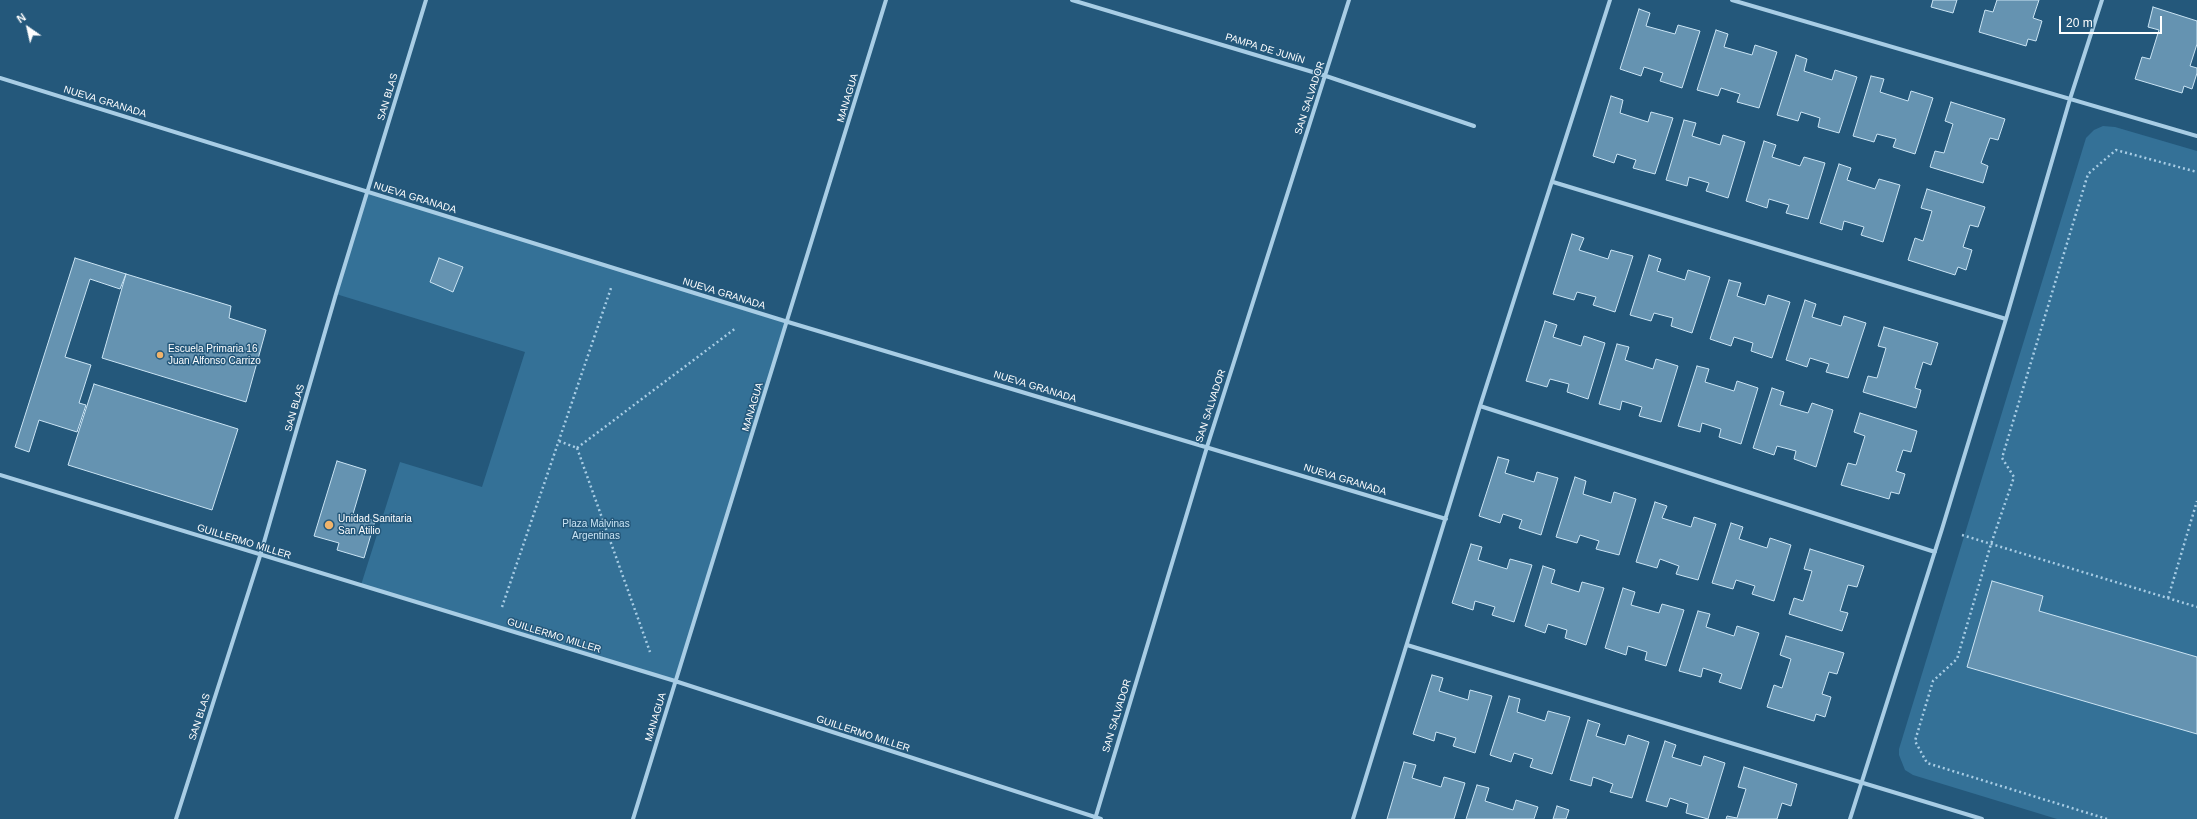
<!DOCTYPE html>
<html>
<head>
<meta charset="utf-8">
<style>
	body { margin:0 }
	#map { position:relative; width:2197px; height:819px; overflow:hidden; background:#24587b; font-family:Helvetica,sans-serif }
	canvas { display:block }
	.north { position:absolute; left:8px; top:8px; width:40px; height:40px; -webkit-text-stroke:3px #24587b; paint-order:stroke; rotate:326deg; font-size:11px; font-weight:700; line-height:16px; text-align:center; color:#fff }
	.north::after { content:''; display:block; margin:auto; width:14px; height:18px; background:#fff; clip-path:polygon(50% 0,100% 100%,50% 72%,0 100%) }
	.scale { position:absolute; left:2059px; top:16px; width:103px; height:18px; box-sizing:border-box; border:2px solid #fff; border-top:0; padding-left:5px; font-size:12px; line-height:14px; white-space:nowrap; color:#fff; -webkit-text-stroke:3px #24587b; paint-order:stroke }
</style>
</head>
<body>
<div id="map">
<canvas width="2197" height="819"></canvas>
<div class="north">N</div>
<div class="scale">20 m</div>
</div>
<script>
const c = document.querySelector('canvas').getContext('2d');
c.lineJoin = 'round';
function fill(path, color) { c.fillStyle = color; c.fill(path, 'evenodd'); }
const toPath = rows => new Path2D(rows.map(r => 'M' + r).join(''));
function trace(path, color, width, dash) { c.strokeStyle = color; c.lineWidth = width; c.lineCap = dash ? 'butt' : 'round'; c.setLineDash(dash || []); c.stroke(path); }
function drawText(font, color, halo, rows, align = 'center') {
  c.font = font + ' Helvetica,sans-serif'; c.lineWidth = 3; c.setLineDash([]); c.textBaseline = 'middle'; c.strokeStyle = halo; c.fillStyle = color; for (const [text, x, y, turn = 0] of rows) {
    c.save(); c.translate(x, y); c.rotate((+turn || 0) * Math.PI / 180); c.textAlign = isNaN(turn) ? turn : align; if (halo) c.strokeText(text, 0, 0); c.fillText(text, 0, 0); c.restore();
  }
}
const green = toPath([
	[2103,126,2115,127,2197,151,2197,819,2057,819,1913,775,1905,770,1899,755,1899,749,2086,138,2094,130],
	[368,192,788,322,675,681,361,585,400,462,482,487,525,352,336,294]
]);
const building = toPath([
	[1933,0,1957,0,1953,13,1931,7,1933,0],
	[1997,0,2039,0,2033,18,2042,21,2036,41,2028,39,2026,46,1979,32,1985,10,1993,12,1997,0],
	[2153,7,2197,21,2197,44,2190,66,2197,68,2197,73,2192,89,2184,86,2182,93,2135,79,2142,57,2150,59,2159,30,2148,27,2153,7],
	[1639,9,1650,13,1646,26,1675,34,1678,25,1700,31,1682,88,1660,81,1663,73,1644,67,1641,76,1620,69,1639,9],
	[1716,30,1728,34,1724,47,1752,55,1755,45,1777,52,1759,108,1737,102,1740,94,1721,88,1718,96,1697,90,1716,30],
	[1796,55,1807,59,1804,71,1832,80,1835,70,1857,77,1839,133,1818,127,1820,118,1801,112,1798,121,1777,115,1796,55],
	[1871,76,1884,79,1880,92,1908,101,1911,91,1933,98,1915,154,1893,147,1896,139,1877,134,1874,142,1853,136,1871,76],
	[1611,96,1623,100,1620,113,1648,122,1651,112,1673,118,1655,174,1633,168,1636,160,1617,154,1614,163,1593,156,1611,96],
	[1951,102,2005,119,1998,140,1990,138,1981,163,1988,166,1983,183,1930,167,1935,151,1944,153,1953,124,1945,121,1951,102],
	[1684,120,1696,123,1692,136,1720,145,1723,135,1745,142,1728,198,1706,191,1709,183,1689,177,1687,186,1666,180,1684,120],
	[1764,141,1776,145,1772,157,1800,166,1804,157,1825,163,1808,219,1786,213,1789,205,1769,199,1767,208,1746,201,1764,141],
	[1839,164,1851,168,1847,180,1875,189,1879,179,1900,185,1883,242,1861,235,1864,227,1844,221,1842,230,1820,223,1839,164],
	[1927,189,1985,207,1978,227,1970,225,1963,247,1972,250,1966,270,1958,267,1955,275,1908,260,1915,238,1923,241,1932,211,1921,208,1927,189],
	[1572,234,1584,238,1579,250,1608,259,1611,250,1633,256,1615,312,1593,305,1596,297,1577,292,1574,300,1553,294,1572,234],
	[1649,255,1661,259,1657,271,1685,280,1688,270,1710,277,1692,333,1671,326,1673,318,1654,313,1651,321,1630,315,1649,255],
	[75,258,126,274,120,289,90,279,65,357,91,365,79,403,86,405,77,432,39,420,29,452,15,447,75,258],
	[439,258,463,267,453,292,430,282,439,258],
	[126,274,231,306,229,318,266,330,246,402,102,358,126,274],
	[1729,280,1741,283,1737,296,1765,305,1768,295,1790,302,1772,358,1751,351,1753,343,1734,337,1731,346,1710,339,1729,280],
	[1805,300,1816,304,1812,317,1841,326,1844,316,1866,323,1848,378,1826,372,1829,364,1810,358,1807,367,1786,360,1805,300],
	[1545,321,1557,325,1553,337,1581,346,1584,336,1605,343,1588,399,1567,392,1569,384,1550,379,1547,387,1526,381,1545,321],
	[1884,327,1938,343,1931,365,1923,362,1915,388,1921,390,1916,408,1863,392,1868,376,1877,378,1886,348,1878,346,1884,327],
	[1617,344,1629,347,1625,360,1653,369,1656,359,1678,366,1661,422,1639,416,1642,407,1622,401,1620,410,1599,404,1617,344],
	[1697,366,1709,369,1705,382,1734,391,1737,381,1758,388,1741,444,1719,437,1721,429,1702,423,1700,432,1678,426,1697,366],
	[94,384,238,429,212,510,68,465,94,384],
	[1772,388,1784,392,1780,405,1808,413,1812,403,1833,410,1816,467,1794,459,1796,451,1777,446,1774,455,1753,448,1772,388],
	[1860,413,1917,431,1911,452,1903,450,1896,471,1905,474,1899,494,1891,492,1889,499,1841,485,1848,463,1856,465,1865,436,1854,432,1860,413],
	[1498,457,1509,460,1505,473,1534,482,1537,472,1558,478,1541,535,1519,528,1522,520,1503,514,1500,523,1479,516,1498,457],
	[337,461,366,470,353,514,375,521,364,558,337,550,339,543,314,536,337,461],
	[1575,477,1586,481,1583,494,1611,503,1614,492,1636,499,1619,555,1596,549,1599,541,1580,535,1577,543,1556,537,1575,477],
	[1655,502,1667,506,1662,518,1691,527,1694,517,1716,524,1698,580,1676,574,1679,566,1660,559,1657,568,1636,562,1655,502],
	[1731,523,1743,527,1739,539,1767,548,1770,538,1791,545,1774,601,1752,594,1755,586,1736,580,1733,589,1712,583,1731,523],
	[1471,544,1482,547,1478,560,1507,569,1510,559,1532,565,1514,622,1492,615,1495,607,1475,601,1473,610,1452,603,1471,544],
	[1810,549,1864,566,1857,587,1848,585,1840,611,1848,613,1842,631,1789,614,1794,598,1803,601,1812,571,1804,569,1810,549],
	[1543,566,1555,570,1551,583,1579,592,1582,582,1604,588,1586,645,1565,638,1567,630,1548,624,1545,633,1525,626,1543,566],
	[1992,581,2043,596,2039,611,2197,657,2197,734,1967,667,1992,581],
	[1623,588,1635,592,1631,605,1659,613,1662,604,1684,610,1666,666,1645,660,1647,652,1628,646,1626,655,1605,648,1623,588],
	[1698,611,1710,614,1706,627,1734,636,1737,626,1759,633,1741,689,1719,682,1722,674,1703,668,1701,677,1679,671,1698,611],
	[1786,636,1844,653,1837,674,1829,672,1822,694,1831,697,1825,717,1816,714,1814,721,1767,707,1774,685,1782,688,1791,659,1780,655,1786,636],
	[1432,675,1443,678,1439,691,1468,700,1470,690,1492,696,1475,753,1453,746,1456,738,1436,732,1434,741,1413,734,1432,675],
	[1509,696,1520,699,1517,712,1545,721,1548,711,1570,717,1552,774,1530,767,1533,759,1514,753,1511,762,1490,755,1509,696],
	[1588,720,1600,724,1596,736,1625,745,1628,735,1649,742,1632,798,1610,792,1613,784,1593,777,1591,786,1570,780,1588,720],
	[1665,741,1676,745,1672,757,1701,766,1704,756,1725,763,1708,819,1686,813,1688,804,1670,798,1667,807,1646,801,1665,741],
	[1404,762,1416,765,1412,778,1441,787,1444,777,1465,783,1454,819,1387,819,1404,762],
	[1744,767,1797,784,1791,806,1782,803,1777,819,1726,819,1727,816,1737,818,1746,789,1738,787,1744,767],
	[1477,785,1489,788,1485,801,1513,810,1516,800,1538,807,1534,819,1466,819,1477,785],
	[1557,806,1569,810,1566,819,1553,819,1557,806]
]);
const path = toPath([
	[559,441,577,448],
	[577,448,650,652],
	[577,448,736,328],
	[1962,535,2197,607],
	[2168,598,2197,501],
	[502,607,611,288],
	[2107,819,1927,763,1915,741,1933,681,1957,659,1991,544,2014,477,2002,458,2088,174,2116,150,2197,172]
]);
const street = toPath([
	[1072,0,1326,76,1474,126],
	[1732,0,2197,136],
	[0,78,788,322,1446,519],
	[1553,182,2006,319],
	[1480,406,1935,552],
	[0,475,675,681,1101,819],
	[1407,645,1982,819],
	[176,819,260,556,336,294,426,0],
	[633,819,886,0],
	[1095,819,1207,447,1349,0],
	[1353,819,1480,406,1610,0],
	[1850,819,1942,529,2006,319,2070,99,2102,0]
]);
const markers = [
	[160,355,4,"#efb36b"],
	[329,525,5,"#efb36b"]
];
const streetNames = [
	["PAMPA DE JUNÍN",1265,49,17],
	["SAN BLAS",388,97,-73],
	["MANAGUA",848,98,-73],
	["SAN SALVADOR",1310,98,-72],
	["NUEVA GRANADA",105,102,17],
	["NUEVA GRANADA",415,198,17],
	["NUEVA GRANADA",724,294,17],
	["NUEVA GRANADA",1035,387,17],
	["SAN SALVADOR",1211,406,-72],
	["MANAGUA",753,407,-73],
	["SAN BLAS",295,408,-74],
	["NUEVA GRANADA",1345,480,17],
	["GUILLERMO MILLER",244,542,17],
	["GUILLERMO MILLER",554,636,17],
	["SAN SALVADOR",1117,716,-73],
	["SAN BLAS",200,717,-72],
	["MANAGUA",656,717,-73],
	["GUILLERMO MILLER",863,734,18]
];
const poiNames = [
	["Escuela Primaria 16",168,349],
	["Juan Alfonso Carrizo",168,361],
	["Unidad Sanitaria",338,519],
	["San Atilio",338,531]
];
const parkNames = [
	["Plaza Malvinas",596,524],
	["Argentinas",596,536]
];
fill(green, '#347197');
fill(building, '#6593b1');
trace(building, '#cae4f4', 1);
trace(path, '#a8cde5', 2.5, [2, 3]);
trace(street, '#a8cde5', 4);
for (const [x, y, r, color] of markers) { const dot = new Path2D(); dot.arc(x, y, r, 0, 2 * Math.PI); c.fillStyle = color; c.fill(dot); trace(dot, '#24587b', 1.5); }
drawText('10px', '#fff', '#24587b', streetNames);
drawText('10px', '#fff', '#24587b', poiNames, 'left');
drawText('10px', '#cae4f4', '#24587b', parkNames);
</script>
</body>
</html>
